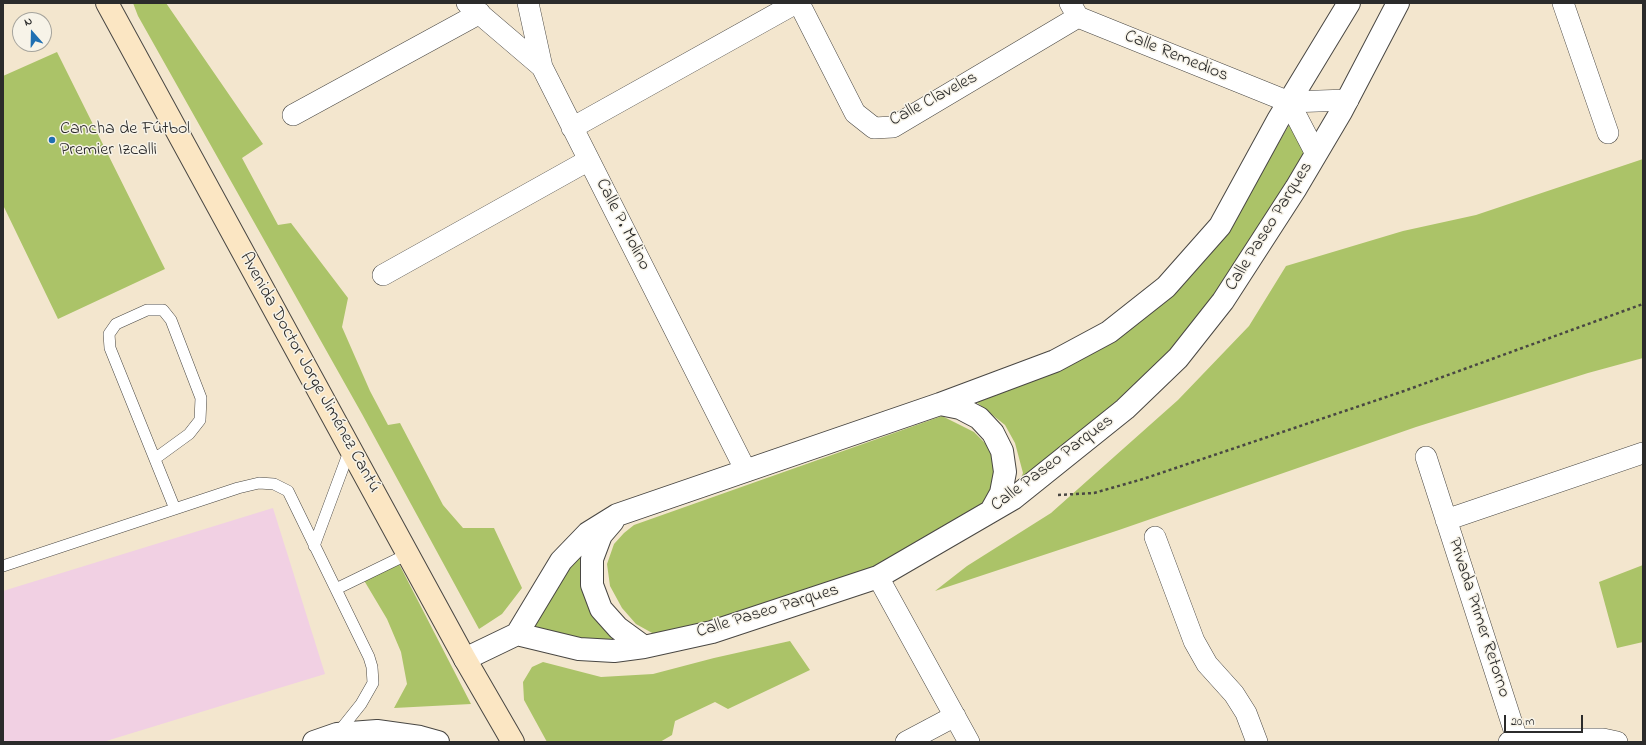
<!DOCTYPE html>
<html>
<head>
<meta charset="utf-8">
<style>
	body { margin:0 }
	#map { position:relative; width:1646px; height:745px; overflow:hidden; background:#f3e6ce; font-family:"Indie Flower",sans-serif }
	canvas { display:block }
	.frame { position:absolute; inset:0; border:4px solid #2b2b2b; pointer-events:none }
	.north { position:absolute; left:12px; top:12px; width:40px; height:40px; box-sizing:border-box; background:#f7f3e8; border:1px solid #a5a39c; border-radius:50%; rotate:340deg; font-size:11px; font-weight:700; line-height:16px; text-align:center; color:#2b2b2b }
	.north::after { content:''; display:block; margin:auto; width:14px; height:18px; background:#1f6fb2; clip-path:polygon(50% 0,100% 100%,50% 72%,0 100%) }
	.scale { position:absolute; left:1504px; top:715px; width:79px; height:18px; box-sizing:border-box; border:2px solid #2b2b2b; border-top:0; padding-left:5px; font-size:12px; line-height:14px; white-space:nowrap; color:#2b2b2b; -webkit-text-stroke:3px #f7f3e8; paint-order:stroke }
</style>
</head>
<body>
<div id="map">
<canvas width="1646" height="745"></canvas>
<div class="frame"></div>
<div class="north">N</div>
<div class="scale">20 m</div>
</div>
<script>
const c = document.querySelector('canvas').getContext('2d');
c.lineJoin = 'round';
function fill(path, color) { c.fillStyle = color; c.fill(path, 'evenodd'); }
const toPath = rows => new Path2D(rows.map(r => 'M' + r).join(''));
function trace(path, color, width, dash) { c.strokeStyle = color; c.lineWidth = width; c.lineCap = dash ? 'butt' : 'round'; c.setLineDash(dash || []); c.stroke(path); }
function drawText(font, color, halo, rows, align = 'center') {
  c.font = font + ' "Indie Flower",sans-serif'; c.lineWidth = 3; c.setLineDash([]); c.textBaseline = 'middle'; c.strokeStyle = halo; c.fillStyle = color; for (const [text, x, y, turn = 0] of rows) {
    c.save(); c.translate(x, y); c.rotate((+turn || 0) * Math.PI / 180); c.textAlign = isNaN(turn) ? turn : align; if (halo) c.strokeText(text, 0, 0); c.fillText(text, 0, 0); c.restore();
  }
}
const built = toPath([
	[273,508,325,674,103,742,3,742,3,591]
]);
const green = toPath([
	[133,3,166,3,263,144,242,158,278,225,291,223,348,298,342,327,370,391,388,425,400,423,443,505,463,528,494,528,522,588,502,614,479,629,362,414,138,16],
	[57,52,165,269,58,319,3,205,3,76],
	[1292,120,1307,157,1188,336,1093,426,1020,480,1023,473,1015,443,1005,425,975,401,1061,365,1228,229],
	[1643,159,1643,358,1588,373,1416,427,1119,530,935,591,967,566,1051,513,1178,400,1249,326,1286,266,1403,231,1476,215],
	[942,416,974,432,988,446,993,458,997,478,990,500,877,568,711,624,654,634,636,624,622,608,610,586,607,564,614,544,624,533,634,525],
	[590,536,588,563,627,642,606,646,530,627],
	[397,560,471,704,394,708,407,684,401,652,387,619,362,577],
	[1643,565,1643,642,1617,648,1599,582],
	[790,641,810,670,728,709,715,702,675,721,672,735,660,742,547,742,524,700,523,682,532,667,543,662,601,677,653,674,714,658]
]);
const path = toPath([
	[1058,495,1094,493,1143,479,1404,391,1643,304]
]);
const service = toPath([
	[156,458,189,434,200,420,201,398,171,320,163,310,147,310,116,324,109,334,110,348,175,509],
	[314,546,350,449],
	[3,566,238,488,259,483,274,484,288,491,369,657,372,667,373,683,361,704,337,734],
	[336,589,408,554]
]);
const minor = toPath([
	[467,3,542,67,746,471],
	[528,3,542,67],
	[799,3,855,113,874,128,893,127,1078,17],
	[1070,3,1078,17,1289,102,1348,100],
	[1563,3,1608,133],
	[1289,102,1316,154],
	[293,115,480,13],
	[572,128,796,3],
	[383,275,589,160],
	[1426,457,1517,739],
	[1446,520,1643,453],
	[1155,537,1194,641,1207,664,1234,694,1246,713,1257,742],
	[878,577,969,742],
	[906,742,955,716],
	[1509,742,1517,739,1603,739,1617,742]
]);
const tertiary = toPath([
	[940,404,960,408,979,418,993,433,1002,451,1005,472,1001,493,991,511],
	[613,521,601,535,592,559,592,585,601,609,618,628,644,647],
	[517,634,579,649,614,651,644,647,712,632,878,577,1014,498,1125,409,1178,358,1223,301,1296,188,1341,112,1398,3],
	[465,659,517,634,561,561,588,533,617,515,940,404,1055,361,1109,332,1166,287,1220,226,1278,120,1349,3],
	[314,742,337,734,377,731,420,737,438,742]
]);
const secondary = toPath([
	[107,3,465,659,513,742]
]);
const markers = [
	[52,140,4,"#1f6fb2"]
];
const streetNames = [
	["Calle Remedios",1176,57,22],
	["Calle Claveles",934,100,-28],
	["Calle P. Molino",622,225,63],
	["Calle Paseo Parques",1270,227,-58],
	["Avenida Doctor Jorge Jiménez Cantú",309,373,61],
	["Calle Paseo Parques",1053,464,-37],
	["Calle Paseo Parques",768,612,-17],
	["Privada Primer Retorno",1478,618,72]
];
const poiNames = [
	["Cancha de Fútbol",60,130],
	["Premier Izcalli",60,151]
];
fill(built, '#f1d0e3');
fill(green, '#abc368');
trace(service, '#494743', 12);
trace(minor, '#494743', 22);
trace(tertiary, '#494743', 24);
trace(secondary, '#494743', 24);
trace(path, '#494743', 2.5, [3, 3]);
trace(service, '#fff', 11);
trace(minor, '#fff', 21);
trace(tertiary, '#fff', 22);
trace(secondary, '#fbe6c3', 22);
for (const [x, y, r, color] of markers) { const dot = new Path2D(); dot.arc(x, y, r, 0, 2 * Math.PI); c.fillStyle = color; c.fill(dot); trace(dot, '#f7f3e8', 1.5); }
drawText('18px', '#2b2b2b', '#f7f3e8', streetNames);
drawText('18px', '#2b2b2b', '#f7f3e8', poiNames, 'left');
</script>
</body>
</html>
